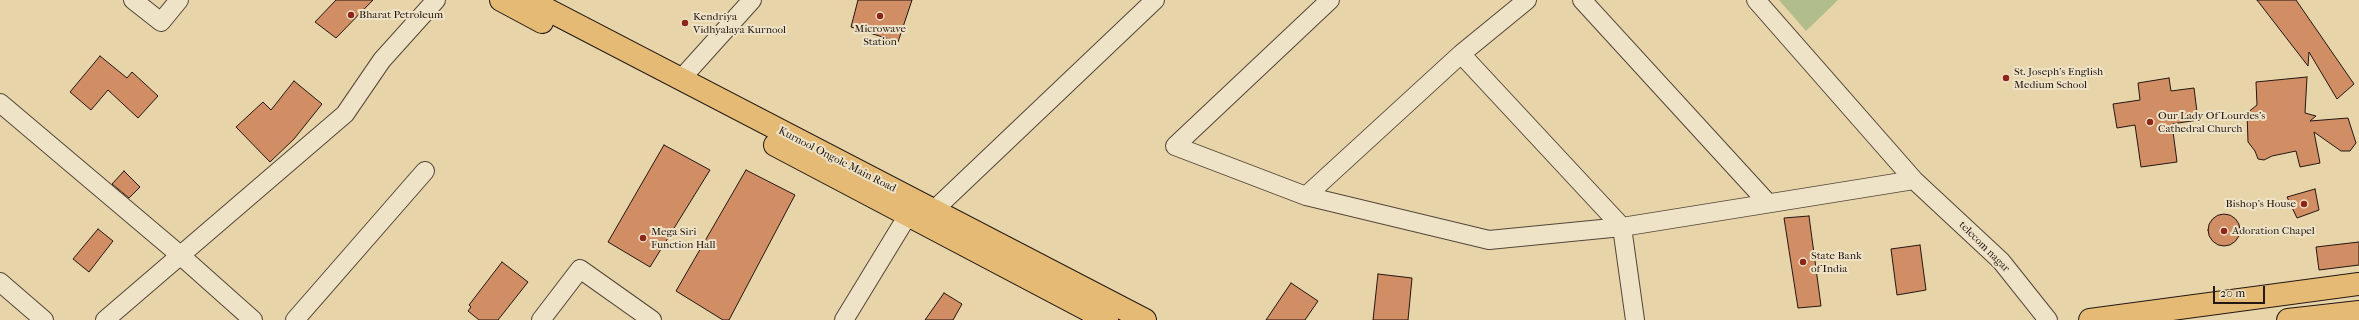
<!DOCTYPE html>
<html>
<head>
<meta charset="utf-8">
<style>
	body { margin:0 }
	#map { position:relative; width:2359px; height:320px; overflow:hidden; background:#e7d4a9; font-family:"IM FELL French Canon",serif }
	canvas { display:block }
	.scale { position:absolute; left:2213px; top:286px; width:52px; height:18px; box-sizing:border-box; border:2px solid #231712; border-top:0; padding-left:5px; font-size:12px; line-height:14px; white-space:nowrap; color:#231712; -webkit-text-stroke:3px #efe3c7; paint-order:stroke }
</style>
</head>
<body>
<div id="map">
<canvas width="2359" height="320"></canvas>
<div class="scale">20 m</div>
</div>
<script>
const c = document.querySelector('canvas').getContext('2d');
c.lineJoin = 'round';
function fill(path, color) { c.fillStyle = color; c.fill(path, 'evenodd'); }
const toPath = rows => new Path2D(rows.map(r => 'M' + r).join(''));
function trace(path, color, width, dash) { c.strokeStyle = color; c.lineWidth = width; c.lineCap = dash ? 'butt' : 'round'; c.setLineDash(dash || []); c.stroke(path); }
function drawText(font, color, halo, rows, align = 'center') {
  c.font = font + ' "IM FELL French Canon",serif'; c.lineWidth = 4; c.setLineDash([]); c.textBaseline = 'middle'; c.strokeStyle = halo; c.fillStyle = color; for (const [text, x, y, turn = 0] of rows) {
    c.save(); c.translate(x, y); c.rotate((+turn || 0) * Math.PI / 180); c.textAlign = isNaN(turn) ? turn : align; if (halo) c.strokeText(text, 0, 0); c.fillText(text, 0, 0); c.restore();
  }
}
const green = toPath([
	[1779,0,1838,0,1806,31]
]);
const building = toPath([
	[336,0,373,0,336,38,315,22,336,0],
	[858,0,912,0,898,42,851,27,858,0],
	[2257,0,2296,0,2354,84,2337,99,2309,52,2308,66,2257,0],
	[100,56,127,78,132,72,158,96,138,118,108,90,91,110,70,92,100,56],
	[2307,77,2305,113,2316,116,2310,121,2348,118,2356,143,2350,151,2341,151,2314,132,2320,163,2300,167,2296,151,2272,156,2264,160,2258,159,2255,151,2248,142,2247,113,2257,105,2256,82,2307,77],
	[2169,78,2171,91,2194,88,2198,120,2172,124,2177,162,2141,167,2135,125,2117,128,2113,104,2140,100,2138,83,2169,78],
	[294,81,322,104,294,139,270,162,236,127,263,102,271,110,294,81],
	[664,145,710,170,650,267,608,242,664,145],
	[746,170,795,195,729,320,723,320,676,291,746,170],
	[124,171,140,187,129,198,112,184,124,171],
	[2315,189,2319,210,2297,218,2287,197,2315,189],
	'2208 230a16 16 0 1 1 32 0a16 16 0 1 1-32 0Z',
	[1809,216,1821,306,1798,308,1784,218,1809,216],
	[98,229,113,241,89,272,73,259,98,229],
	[2359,242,2359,265,2319,270,2316,247,2359,242],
	[1920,245,1926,290,1897,295,1891,249,1920,245],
	[502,262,528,282,498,320,479,320,468,311,471,307,469,305,502,262],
	[1378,274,1412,278,1408,320,1373,320,1378,274],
	[1291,283,1318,301,1305,320,1266,320,1291,283],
	[944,293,962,304,953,320,925,320,944,293]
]);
const minor = toPath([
	[133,0,161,22,179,0],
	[1330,0,1175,146,1306,196,1489,240,1622,227,1914,180],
	[1582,0,1767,202],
	[1756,0,1914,180,2001,261,2048,320],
	[1461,54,1527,0],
	[680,80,752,0],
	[0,103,180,255,253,320],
	[1306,196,1461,54,1622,227,1635,320],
	[934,210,1155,0],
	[0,282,44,320],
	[105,320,345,114,382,60,436,0],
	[295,320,425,171],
	[541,320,580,269,652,320],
	[844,320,908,215]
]);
const major = toPath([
	[501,0,542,22],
	[529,0,1145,320],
	[775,145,1107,320],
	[2090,320,2359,284],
	[2288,320,2359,312]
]);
const markers = [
	[351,15,4,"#8f2418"],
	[880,16,4,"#8f2418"],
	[685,23,4,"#8f2418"],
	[2006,78,4,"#8f2418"],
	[2150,122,4,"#8f2418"],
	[2304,204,4,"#8f2418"],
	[2224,231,4,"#8f2418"],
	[643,238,4,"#8f2418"],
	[1803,262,4,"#8f2418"]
];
const poiNames = [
	["Bharat Petroleum",359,15],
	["Kendriya",693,17],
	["Vidhyalaya Kurnool",693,30],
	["Microwave",880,29,"center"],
	["Station",880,42,"center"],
	["St. Joseph's English",2014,72],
	["Medium School",2014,85],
	["Our Lady Of Lourdes's",2158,116],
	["Cathedral Church",2158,129],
	["Bishop's House",2296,204,"right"],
	["Adoration Chapel",2232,231],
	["Mega Siri",651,232],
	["Function Hall",651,245],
	["State Bank",1811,256],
	["of India",1811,269]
];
const streetNames = [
	["Kurnool Ongole Main Road",837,160,27],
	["telecom nagar",1984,247,45]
];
fill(green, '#b1be8b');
fill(building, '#d18d64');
trace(building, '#231712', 1);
trace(minor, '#544638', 20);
trace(major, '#231712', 24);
trace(minor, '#efe3c7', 18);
trace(major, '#e4ba74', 22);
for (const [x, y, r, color] of markers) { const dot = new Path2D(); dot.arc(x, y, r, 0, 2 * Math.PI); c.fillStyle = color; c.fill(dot); trace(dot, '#efe3c7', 1.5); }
drawText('11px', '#231712', '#efe3c7', poiNames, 'left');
drawText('11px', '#231712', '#efe3c7', streetNames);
</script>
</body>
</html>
